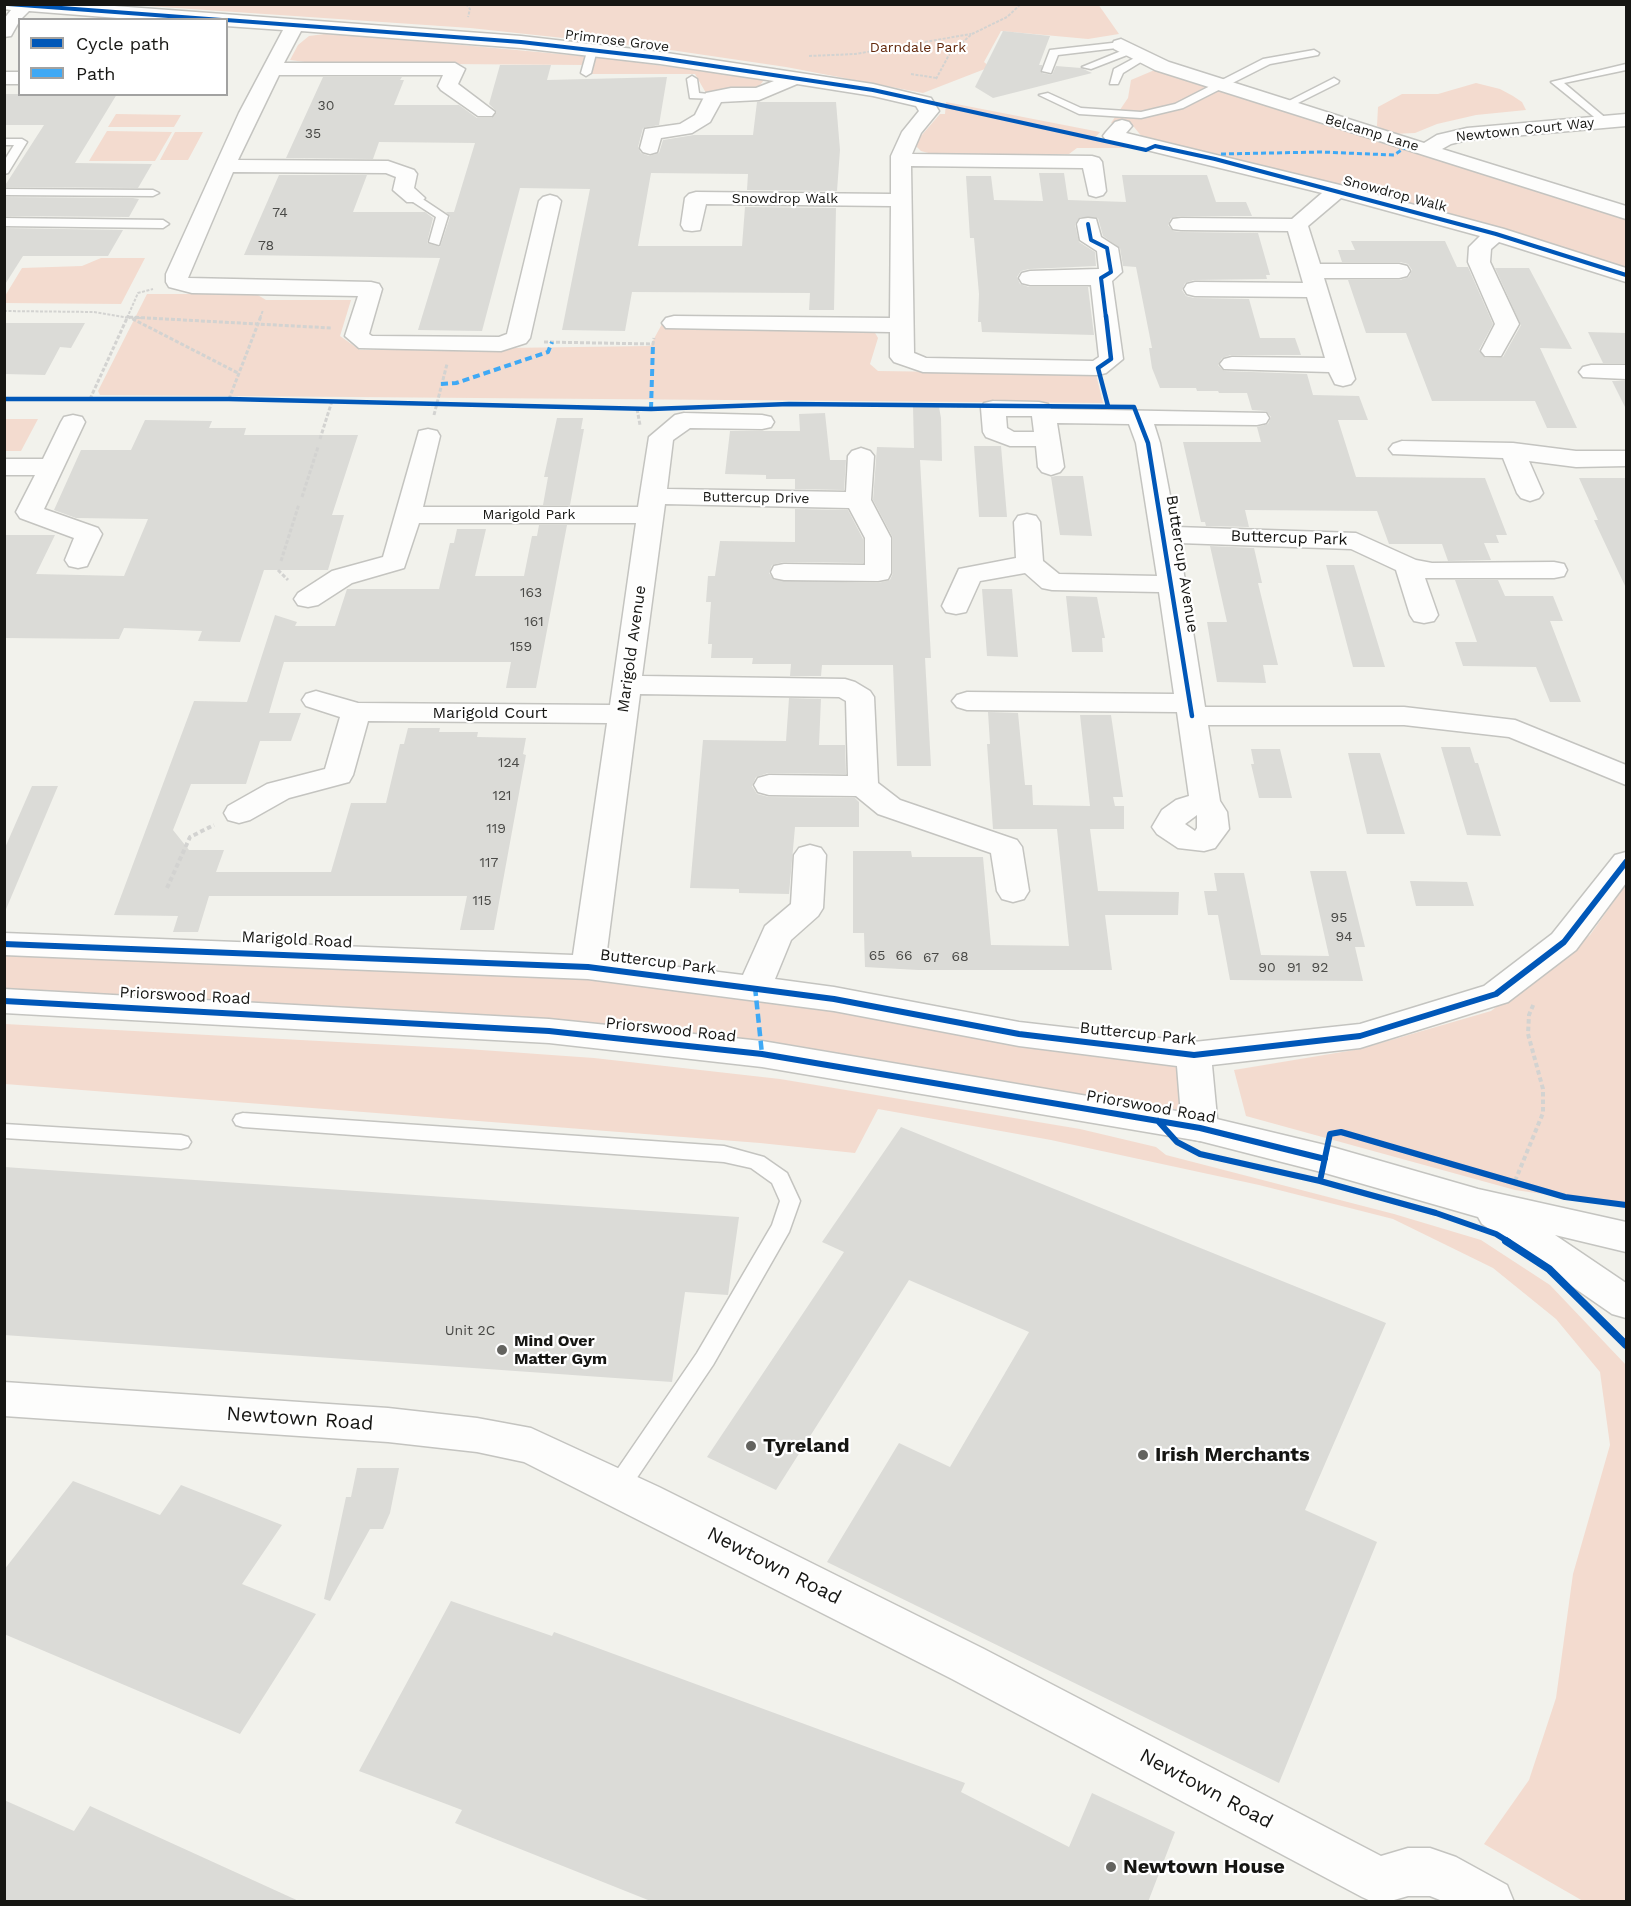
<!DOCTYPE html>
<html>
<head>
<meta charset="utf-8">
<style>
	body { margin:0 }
	#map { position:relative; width:1631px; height:1906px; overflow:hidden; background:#f2f2ec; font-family:"Work Sans",sans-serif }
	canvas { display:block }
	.frame { position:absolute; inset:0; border:6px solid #161613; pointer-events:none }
	.legend { position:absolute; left:18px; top:18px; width:210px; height:78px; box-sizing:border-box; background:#fff; border:2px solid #a2a2a1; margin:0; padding:8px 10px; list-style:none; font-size:18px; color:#161613 }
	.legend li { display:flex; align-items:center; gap:12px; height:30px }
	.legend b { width:30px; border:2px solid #a2a2a1 }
</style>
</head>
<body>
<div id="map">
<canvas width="1631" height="1906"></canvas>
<div class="frame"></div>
<ul class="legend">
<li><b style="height:8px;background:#0057b8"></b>Cycle path</li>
<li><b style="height:8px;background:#3fa9f5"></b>Path</li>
</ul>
</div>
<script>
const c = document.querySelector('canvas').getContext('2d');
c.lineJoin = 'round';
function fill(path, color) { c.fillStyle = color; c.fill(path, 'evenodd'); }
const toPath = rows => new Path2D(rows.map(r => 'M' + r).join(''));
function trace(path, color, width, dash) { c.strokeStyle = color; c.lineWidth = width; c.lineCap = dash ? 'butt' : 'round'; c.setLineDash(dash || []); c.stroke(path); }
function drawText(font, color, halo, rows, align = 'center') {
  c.font = font + ' "Work Sans",sans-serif'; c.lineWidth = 4.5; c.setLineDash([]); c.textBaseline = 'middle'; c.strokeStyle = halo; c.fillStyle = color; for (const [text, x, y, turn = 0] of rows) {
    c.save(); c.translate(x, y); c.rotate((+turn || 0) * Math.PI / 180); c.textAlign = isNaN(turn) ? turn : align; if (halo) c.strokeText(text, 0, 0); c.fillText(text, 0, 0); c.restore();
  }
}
const green = toPath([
	[1098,4,1119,34,1088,39,1001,31,984,62,990,67,923,93,786,67,657,48,470,28,133,5],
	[332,33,614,59,764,80,757,89,732,88,706,93,695,74,585,74,584,65,312,63,290,60,298,45,309,36],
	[1157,69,1626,217,1626,269,1319,179,1143,138,1134,127,1111,123,1128,98,1131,80],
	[1476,83,1500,89,1513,96,1522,102,1526,110,1476,115,1437,124,1415,133,1392,134,1377,126,1378,107,1402,94,1438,94],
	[946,102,1100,132,1094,139,1138,148,1077,148,1069,154,932,154,921,151,914,144,940,114,945,114],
	[116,114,181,115,174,127,108,127],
	[107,131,172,132,155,161,89,161],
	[175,132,203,132,188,160,160,160],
	[101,258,145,258,121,304,5,303,5,296,22,268,82,266],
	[147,294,256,294,266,300,351,300,340,336,360,350,650,346,662,324,853,326,874,331,878,338,870,364,878,371,1096,374,1103,403,100,395,98,391],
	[5,419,38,419,21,451,5,451],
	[1626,884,1626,1206,1515,1190,1246,1116,1234,1070,1360,1049,1491,1011,1590,935],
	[5,944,588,967,1194,1055,1200,1128,763,1053,5,1001],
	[5,1024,467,1049,594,1058,780,1079,1080,1129,1156,1147,1166,1155,1394,1214,1481,1240,1550,1285,1626,1365,1626,1901,1583,1901,1484,1844,1529,1780,1556,1698,1573,1574,1610,1445,1600,1372,1556,1319,1493,1268,1393,1219,1259,1185,1051,1140,878,1109,855,1153,760,1143,5,1084]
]);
const building = toPath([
	[1003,31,1050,36,1039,65,1042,65,1042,73,1052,75,1056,66,1081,68,1092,73,993,98,975,87],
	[500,65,551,65,547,80,667,77,659,125,643,128,638,147,641,153,649,156,659,153,663,140,694,135,753,135,757,102,836,102,840,150,837,191,747,190,748,174,651,173,638,246,742,246,745,207,836,208,834,310,809,310,810,293,632,292,625,331,562,330,590,189,520,188,482,331,418,330,440,258,244,255,279,175,367,175,353,212,425,212,433,218,427,243,440,247,450,217,446,212,454,212,475,143,379,142,373,159,286,158,323,77,402,77,400,80,404,80,394,105,459,105,477,118,492,118,497,112,489,104],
	[4,94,117,94,75,163,152,164,138,188,4,187,44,125,4,125],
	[1039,173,1064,173,1068,200,1126,202,1122,175,1207,175,1216,202,1246,202,1252,216,1181,216,1171,218,1168,225,1173,231,1181,232,1258,233,1270,275,1266,275,1267,279,1194,280,1185,283,1182,290,1186,296,1194,298,1249,299,1260,338,1295,338,1301,355,1231,355,1222,358,1218,365,1224,371,1307,374,1313,395,1359,396,1368,420,1338,420,1356,477,1485,478,1507,535,1496,535,1499,543,1484,543,1491,560,1448,561,1442,544,1389,544,1377,511,1245,510,1249,527,1206,526,1205,522,1201,522,1183,442,1261,442,1257,427,1268,424,1271,417,1266,411,1252,410,1247,393,1219,393,1218,391,1197,391,1196,388,1160,388,1152,368,1149,348,1152,348,1136,267,1123,266,1120,248,1103,236,1098,218,1080,217,1075,224,1079,242,1095,252,1096,266,1029,269,1021,271,1017,277,1020,284,1029,287,1088,287,1094,335,982,332,981,322,978,322,979,294,974,238,970,238,966,176,991,176,994,200,1043,201],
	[4,197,133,198,139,199,129,217,4,216],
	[4,228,123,230,108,256,23,256,4,286],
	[1351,241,1445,241,1457,267,1468,267,1493,324,1479,350,1485,358,1503,357,1521,325,1495,268,1529,268,1572,349,1540,348,1577,428,1547,428,1535,401,1432,401,1406,333,1366,333,1348,280,1400,280,1409,277,1412,270,1408,264,1400,262,1342,262,1338,250,1355,250],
	[4,323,85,323,71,348,60,347,45,375,4,374],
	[1588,332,1626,333,1626,363,1603,363],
	[1612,381,1626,381,1626,409],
	[913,407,939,407,941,418,942,461,920,460,931,658,925,658,931,766,897,766,893,665,822,665,821,676,790,676,791,664,752,664,753,658,711,658,712,644,708,644,711,602,706,602,708,576,715,576,720,541,795,542,795,509,848,510,863,539,863,563,784,562,772,565,769,573,774,580,878,583,890,580,893,573,893,538,873,500,877,447,914,448],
	[825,413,830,460,846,460,844,490,795,489,795,479,766,479,766,475,725,474,730,431,800,431,799,414],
	[557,418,583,418,581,429,584,429,570,505,543,505,548,477,544,477],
	[145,420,212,421,209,428,246,428,244,435,358,435,332,515,344,515,328,570,264,570,240,642,198,641,202,631,124,628,119,639,4,638,4,535,55,535,36,574,124,576,148,519,76,518,54,510,81,450,131,450],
	[974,446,1001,446,1007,517,979,517],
	[1056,476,1083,476,1092,536,1060,535,1051,477],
	[1579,478,1626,478,1626,588,1594,520,1598,520],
	[539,525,567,525,536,688,506,688,511,662,284,662,269,713,301,713,291,741,260,741,246,784,191,784,173,830,189,850,224,850,216,872,331,872,351,803,386,803,400,744,404,744,408,728,440,728,439,732,478,732,477,737,526,738,523,754,526,755,494,930,460,930,467,896,209,896,198,932,173,932,178,916,114,915,194,701,247,702,275,615,297,622,295,626,335,626,347,589,439,589,450,543,454,543,457,529,486,529,475,576,524,576,532,536,537,536],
	[1210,546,1254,548,1262,583,1258,583,1278,665,1263,665,1266,683,1217,682,1207,622,1227,622],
	[1326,565,1354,565,1385,667,1353,667],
	[1455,580,1498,580,1505,596,1553,596,1563,621,1550,621,1581,702,1550,702,1536,667,1463,666,1455,642,1477,642],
	[982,589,1012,589,1018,657,987,656],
	[1066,596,1097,597,1105,638,1102,638,1103,652,1072,652],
	[789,698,821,699,819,745,845,745,846,774,768,773,756,777,752,786,757,794,769,797,855,798,859,802,859,827,795,827,789,894,739,893,739,889,690,888,703,740,786,741],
	[988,712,1018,713,1025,785,1032,785,1033,805,1090,806,1080,715,1111,715,1123,797,1113,797,1115,806,1124,806,1124,829,1090,829,1098,891,1179,892,1178,915,1105,915,1112,970,918,970,865,967,864,933,853,933,853,851,911,851,912,857,983,857,991,945,1069,946,1057,829,993,829,987,744,990,744],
	[1441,747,1470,747,1475,763,1478,763,1501,836,1467,835],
	[1251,749,1280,749,1292,798,1259,798,1251,764,1254,764],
	[1348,753,1380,753,1405,834,1367,834],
	[32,786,58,786,4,914,4,850],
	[1310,871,1346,871,1365,947,1355,947,1363,981,1230,980,1218,915,1208,915,1204,891,1217,891,1214,873,1244,873,1261,955,1329,956],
	[1410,881,1467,882,1474,906,1416,906],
	[901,1127,1386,1323,1305,1510,1377,1542,1279,1783,827,1562,899,1443,950,1467,1029,1332,909,1280,776,1490,707,1457,844,1252,822,1242],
	[4,1167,739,1217,728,1295,685,1292,672,1382,4,1335],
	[357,1468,399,1468,390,1513,383,1529,370,1529,330,1601,324,1599,346,1497,351,1497],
	[73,1481,160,1515,181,1485,282,1525,242,1584,316,1614,240,1734,4,1634,4,1570],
	[451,1601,552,1636,554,1632,965,1783,961,1792,1069,1847,1092,1793,1175,1832,1148,1902,653,1902,455,1823,462,1810,359,1771],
	[4,1800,74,1831,90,1806,301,1902,4,1902]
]);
const pathFar2 = toPath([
	[466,4,470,9,468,17],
	[809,56,855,54,971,34],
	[911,74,937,78],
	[936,79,950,53,972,34,1007,17,1021,4],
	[953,108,1086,137],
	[4,311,94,312,130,318],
	[129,317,141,318],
	[127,318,138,293,153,289],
	[260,318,263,310]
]);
const pathFar1 = toPath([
	[127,316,238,373],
	[129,317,331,328],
	[544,342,653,344,654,338],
	[4,399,62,399],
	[82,399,229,399,656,409],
	[90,399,128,316],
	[229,399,261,316],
	[777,404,968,406],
	[637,409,640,425],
	[434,415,447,364],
	[320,439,332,401],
	[302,497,318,447],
	[281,561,299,504],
	[278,570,288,580]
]);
const path = toPath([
	[167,888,190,837,214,825],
	[1515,1181,1543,1113,1543,1089,1528,1034,1529,1015,1534,1003]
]);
const service = toPath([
	[1121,42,1126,45,1125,47,1058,55,1051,73,1042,71,1050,50,1121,42],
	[1131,47,1136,50,1135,52,1091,69,1082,67,1131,47],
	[588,48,597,50,591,73,586,76,581,73,588,48],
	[1314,50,1319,53,1318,55,1270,64,1183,108,1141,118,1079,114,1039,95,1048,93,1081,108,1141,112,1175,104,1263,59,1314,50],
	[1140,55,1149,57,1123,73,1118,84,1110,84,1114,69,1140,55],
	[1626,64,1626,70,1564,83,1608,120,1609,122,1604,125,1551,82,1626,64],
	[692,76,697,79,699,93,717,95,717,99,690,98,687,79,692,76],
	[1334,78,1339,81,1338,83,1288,108,1279,106,1334,78],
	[4,139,22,139,27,142,8,173,4,174,4,161,14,145,4,145,4,139],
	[4,189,153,190,159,193,153,196,4,195,4,189],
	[410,196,418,196,448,216,439,245,429,242,436,217,410,200,410,196],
	[4,218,163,220,169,224,163,228,4,226,4,218],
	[243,1113,724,1146,764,1157,787,1173,800,1201,789,1232,713,1365,626,1494,618,1497,610,1494,607,1487,610,1480,697,1353,772,1225,780,1201,772,1183,751,1168,724,1162,243,1127,236,1125,233,1120,236,1115,243,1113],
	[4,1124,181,1135,188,1137,191,1142,188,1147,181,1149,4,1138,4,1124]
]);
const minor = toPath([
	[4,4,87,4,521,36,660,52,873,84,931,98,939,111,921,133,912,154,1092,156,1099,158,1102,162,1106,191,1103,195,1096,197,1089,195,1083,168,911,166,914,353,926,358,1093,361,1099,357,1091,285,1030,285,1022,283,1019,278,1022,273,1030,271,1099,269,1097,251,1080,240,1077,224,1080,219,1088,218,1096,219,1101,237,1118,248,1122,272,1112,281,1123,359,1106,373,1098,375,923,372,894,362,890,357,890,332,666,328,662,323,666,318,674,316,890,318,891,206,706,204,700,230,692,231,684,230,681,225,685,198,689,194,696,192,891,194,891,156,902,132,919,111,916,106,873,96,797,84,759,100,721,102,710,122,692,133,661,138,657,152,650,154,643,152,640,148,645,129,680,124,695,115,706,93,731,88,756,88,774,81,660,64,521,48,301,31,284,63,455,63,465,69,458,84,495,112,492,116,478,116,441,90,438,86,443,75,279,75,238,160,388,161,414,170,417,174,414,188,425,198,421,202,407,202,393,190,396,177,386,173,233,172,188,278,371,282,379,284,382,289,369,334,372,336,499,337,507,334,539,201,543,197,550,195,557,197,561,201,530,338,526,343,501,351,359,348,345,336,358,296,192,293,169,287,166,282,166,274,239,113,283,30,226,26,226,20,143,20,29,11,20,20,11,36,4,37,4,19,11,10,4,9,4,4],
	[1121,39,1169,62,1424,143,1437,135,1467,128,1626,114,1626,126,1467,140,1451,144,1442,149,1626,206,1626,219,1155,70,1114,49,1112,45,1114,41,1121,39],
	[4,72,20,72,20,84,4,84,4,72],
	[1122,120,1129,122,1132,126,1126,133,1344,186,1504,229,1626,268,1626,282,1499,242,1491,249,1490,262,1519,324,1501,356,1485,356,1481,351,1495,324,1468,262,1469,247,1480,236,1341,198,1308,226,1320,264,1399,264,1407,266,1410,271,1407,276,1399,278,1324,278,1355,379,1351,384,1343,386,1335,384,1329,372,1224,369,1220,364,1224,359,1232,357,1325,358,1307,297,1195,296,1187,294,1184,289,1187,284,1195,282,1303,283,1288,231,1181,230,1173,229,1170,224,1173,219,1181,218,1292,219,1322,193,1106,140,1103,136,1106,132,1115,122,1122,120],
	[1591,365,1626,365,1626,379,1583,377,1579,372,1583,367,1591,365],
	[993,401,1039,402,1048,404,1051,409,1266,413,1269,418,1266,423,1257,425,1154,424,1160,443,1176,527,1356,533,1416,560,1432,563,1554,562,1564,564,1567,570,1564,576,1554,578,1425,578,1438,615,1434,621,1424,623,1414,621,1410,615,1396,570,1351,549,1179,543,1205,707,1404,707,1515,720,1626,765,1626,785,1509,737,1404,725,1208,725,1220,801,1227,812,1229,829,1215,848,1204,851,1178,848,1157,834,1152,827,1162,810,1176,800,1189,796,1177,712,967,710,957,707,952,701,957,695,967,692,1174,694,1159,592,1052,590,1042,588,1025,573,980,581,966,612,956,614,946,612,942,606,959,569,1016,558,1014,522,1018,516,1027,514,1036,516,1040,522,1043,561,1059,574,1157,576,1136,443,1129,424,1057,423,1064,467,1060,472,1051,475,1042,472,1038,467,1036,446,1010,446,986,437,983,432,981,408,984,403,993,401],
	[1006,416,1032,416,1034,432,1014,432,1007,428,1006,416],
	[1197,815,1197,828,1195,831,1185,824,1197,815],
	[684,413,762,415,771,417,774,422,771,427,762,429,690,428,673,440,667,489,846,492,848,456,852,451,861,448,870,451,874,456,871,500,891,538,891,573,888,579,878,581,784,580,774,578,771,572,774,566,784,564,865,565,865,538,849,508,665,504,642,676,845,679,855,682,870,691,874,697,878,783,900,800,1017,840,1022,847,1029,891,1024,899,1013,902,1002,899,997,891,991,853,878,814,856,796,769,795,758,792,754,785,758,778,769,775,848,776,846,701,839,697,640,694,606,958,743,975,765,926,791,904,794,855,799,848,810,845,821,848,826,855,823,908,818,916,791,940,775,979,834,987,1019,1022,1194,1042,1360,1024,1484,986,1552,934,1615,855,1626,852,1626,883,1576,950,1508,1002,1360,1048,1212,1065,1218,1128,1213,1138,1200,1141,1187,1138,1182,1128,1177,1066,1019,1046,834,1011,588,979,4,955,4,933,573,955,607,723,368,721,353,775,349,782,289,798,250,820,239,823,228,820,224,813,228,806,267,784,325,769,340,717,306,706,302,700,306,694,316,691,358,703,610,705,636,523,419,523,404,568,352,583,318,605,308,607,298,605,294,599,298,593,332,571,383,557,419,431,428,429,437,431,440,436,423,507,638,507,649,437,675,415,684,413],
	[73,415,82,417,85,422,44,509,98,528,102,534,87,566,78,568,69,566,65,560,74,538,20,518,16,512,35,475,4,475,4,459,43,459,61,422,64,417,73,415],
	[1402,441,1513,443,1576,451,1626,451,1626,466,1576,467,1529,461,1543,493,1539,498,1530,501,1521,498,1517,493,1503,458,1393,454,1389,449,1393,444,1402,441],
	[4,1382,388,1408,477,1418,531,1428,659,1487,984,1649,1381,1856,1408,1848,1430,1848,1456,1857,1507,1885,1514,1902,1445,1902,1430,1896,1408,1896,1387,1902,1373,1902,1362,1897,952,1679,524,1462,477,1452,388,1442,4,1416,4,1382]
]);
const tertiary = toPath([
	[4,989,549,1019,762,1041,1200,1115,1325,1145,1478,1189,1626,1222,1626,1252,1555,1235,1626,1283,1626,1318,1612,1314,1482,1224,1478,1217,1325,1173,1200,1141,762,1067,549,1043,4,1013,4,989]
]);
const quietFar2 = toPath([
	[1221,154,1321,152,1394,155,1409,145]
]);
const quietFar1 = toPath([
	[441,384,456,383,548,352,552,342],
	[651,409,653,344]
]);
const quiet = toPath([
	[755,987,762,1054]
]);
const cyclewayFar3 = toPath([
	[8,4,222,20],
	[226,20,521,42,660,58,873,90,1146,150,1155,146,1215,159,1496,234,1626,275],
	[1088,224,1091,240,1107,248,1111,272,1101,278,1106,318]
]);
const cyclewayFar2 = toPath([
	[1106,316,1111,359,1098,368,1108,406],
	[4,399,229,399,651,409,789,404,1134,407,1148,443,1192,716]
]);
const cyclewayFar1 = toPath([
	[4,944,588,967,834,999,1019,1034,1194,1055,1360,1036,1496,994,1564,942,1626,862],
	[4,1001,549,1031,762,1054,1200,1128,1325,1159],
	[1158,1121,1177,1142,1200,1154,1320,1181],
	[1509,1242,1496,1234,1436,1213,1320,1181,1330,1134,1341,1132,1565,1197,1626,1205]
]);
const cycleway = toPath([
	[1506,1241,1549,1269,1626,1345]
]);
const markers = [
	[502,1350,6,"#63635f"],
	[751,1446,6,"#63635f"],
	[1143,1455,6,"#63635f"],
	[1111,1867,6,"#63635f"]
];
const farStreetnames = [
	["Primrose Grove",617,41,7],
	["Newtown Court Way",1525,130,-6],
	["Belcamp Lane",1372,133,17],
	["Snowdrop Walk",1395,194,15],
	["Snowdrop Walk",785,199],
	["Buttercup Drive",756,498,1],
	["Marigold Park",529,515]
];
const farParknames = [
	["Darndale Park",918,48]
];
const numberNames = [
	["30",326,106],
	["35",313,134],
	["74",280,213],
	["78",266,246],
	["163",531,593],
	["161",534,622],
	["159",521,647],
	["124",509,763],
	["121",502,796],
	["119",496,829],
	["117",489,863],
	["115",482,901],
	["95",1339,918],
	["94",1344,937],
	["65",877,956],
	["66",904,956],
	["68",960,957],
	["67",931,958],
	["90",1267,968],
	["91",1294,968],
	["92",1320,968],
	["Unit 2C",470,1331]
];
const streetNames = [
	["Buttercup Park",1289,538,2],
	["Buttercup Avenue",1182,564,81],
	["Marigold Avenue",632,649,-82],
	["Marigold Court",490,713],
	["Marigold Road",297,940,3],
	["Buttercup Park",658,962,7],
	["Priorswood Road",185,996,3],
	["Priorswood Road",671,1030,6],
	["Buttercup Park",1138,1034,6],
	["Priorswood Road",1151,1107,10]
];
const poiNames = [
	["Mind Over",514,1341],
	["Matter Gym",514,1359]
];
const nearStreetnames = [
	["Newtown Road",300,1419,4],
	["Newtown Road",774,1566,27],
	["Newtown Road",1206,1789,28]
];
const nearPoinames = [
	["Tyreland",763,1446],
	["Irish Merchants",1155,1455],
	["Newtown House",1123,1867]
];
fill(green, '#f3dbcf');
fill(building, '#dbdbd7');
trace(service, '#c4c4c0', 3);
trace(minor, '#c4c4c0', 3);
trace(tertiary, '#c4c4c0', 3);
trace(pathFar2, '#d3d3d1', 2, [3, 1.5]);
trace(pathFar1, '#d3d3d1', 3, [4, 2]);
trace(path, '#d3d3d1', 4, [4.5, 3]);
fill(service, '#fdfdfc');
fill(minor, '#fdfdfc');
fill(tertiary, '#fdfdfc');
trace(quietFar2, '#3fa9f5', 3, [5, 3]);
trace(quietFar1, '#3fa9f5', 4, [7, 4]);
trace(quiet, '#3fa9f5', 4.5, [9, 4.5]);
trace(cyclewayFar3, '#0057b8', 4);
trace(cyclewayFar2, '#0057b8', 4.5);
trace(cyclewayFar1, '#0057b8', 6);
trace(cycleway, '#0057b8', 8);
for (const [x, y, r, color] of markers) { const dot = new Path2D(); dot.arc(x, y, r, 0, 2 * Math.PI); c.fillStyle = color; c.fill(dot); trace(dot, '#fff', 2); }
drawText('14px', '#161613', '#fff', farStreetnames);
drawText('14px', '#62280c', '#fff', farParknames);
drawText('14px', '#494946', null, numberNames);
drawText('16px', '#161613', '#fff', streetNames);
drawText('bold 16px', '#161613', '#fff', poiNames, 'left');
drawText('20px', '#161613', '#fff', nearStreetnames);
drawText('bold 20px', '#161613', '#fff', nearPoinames, 'left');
</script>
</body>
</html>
